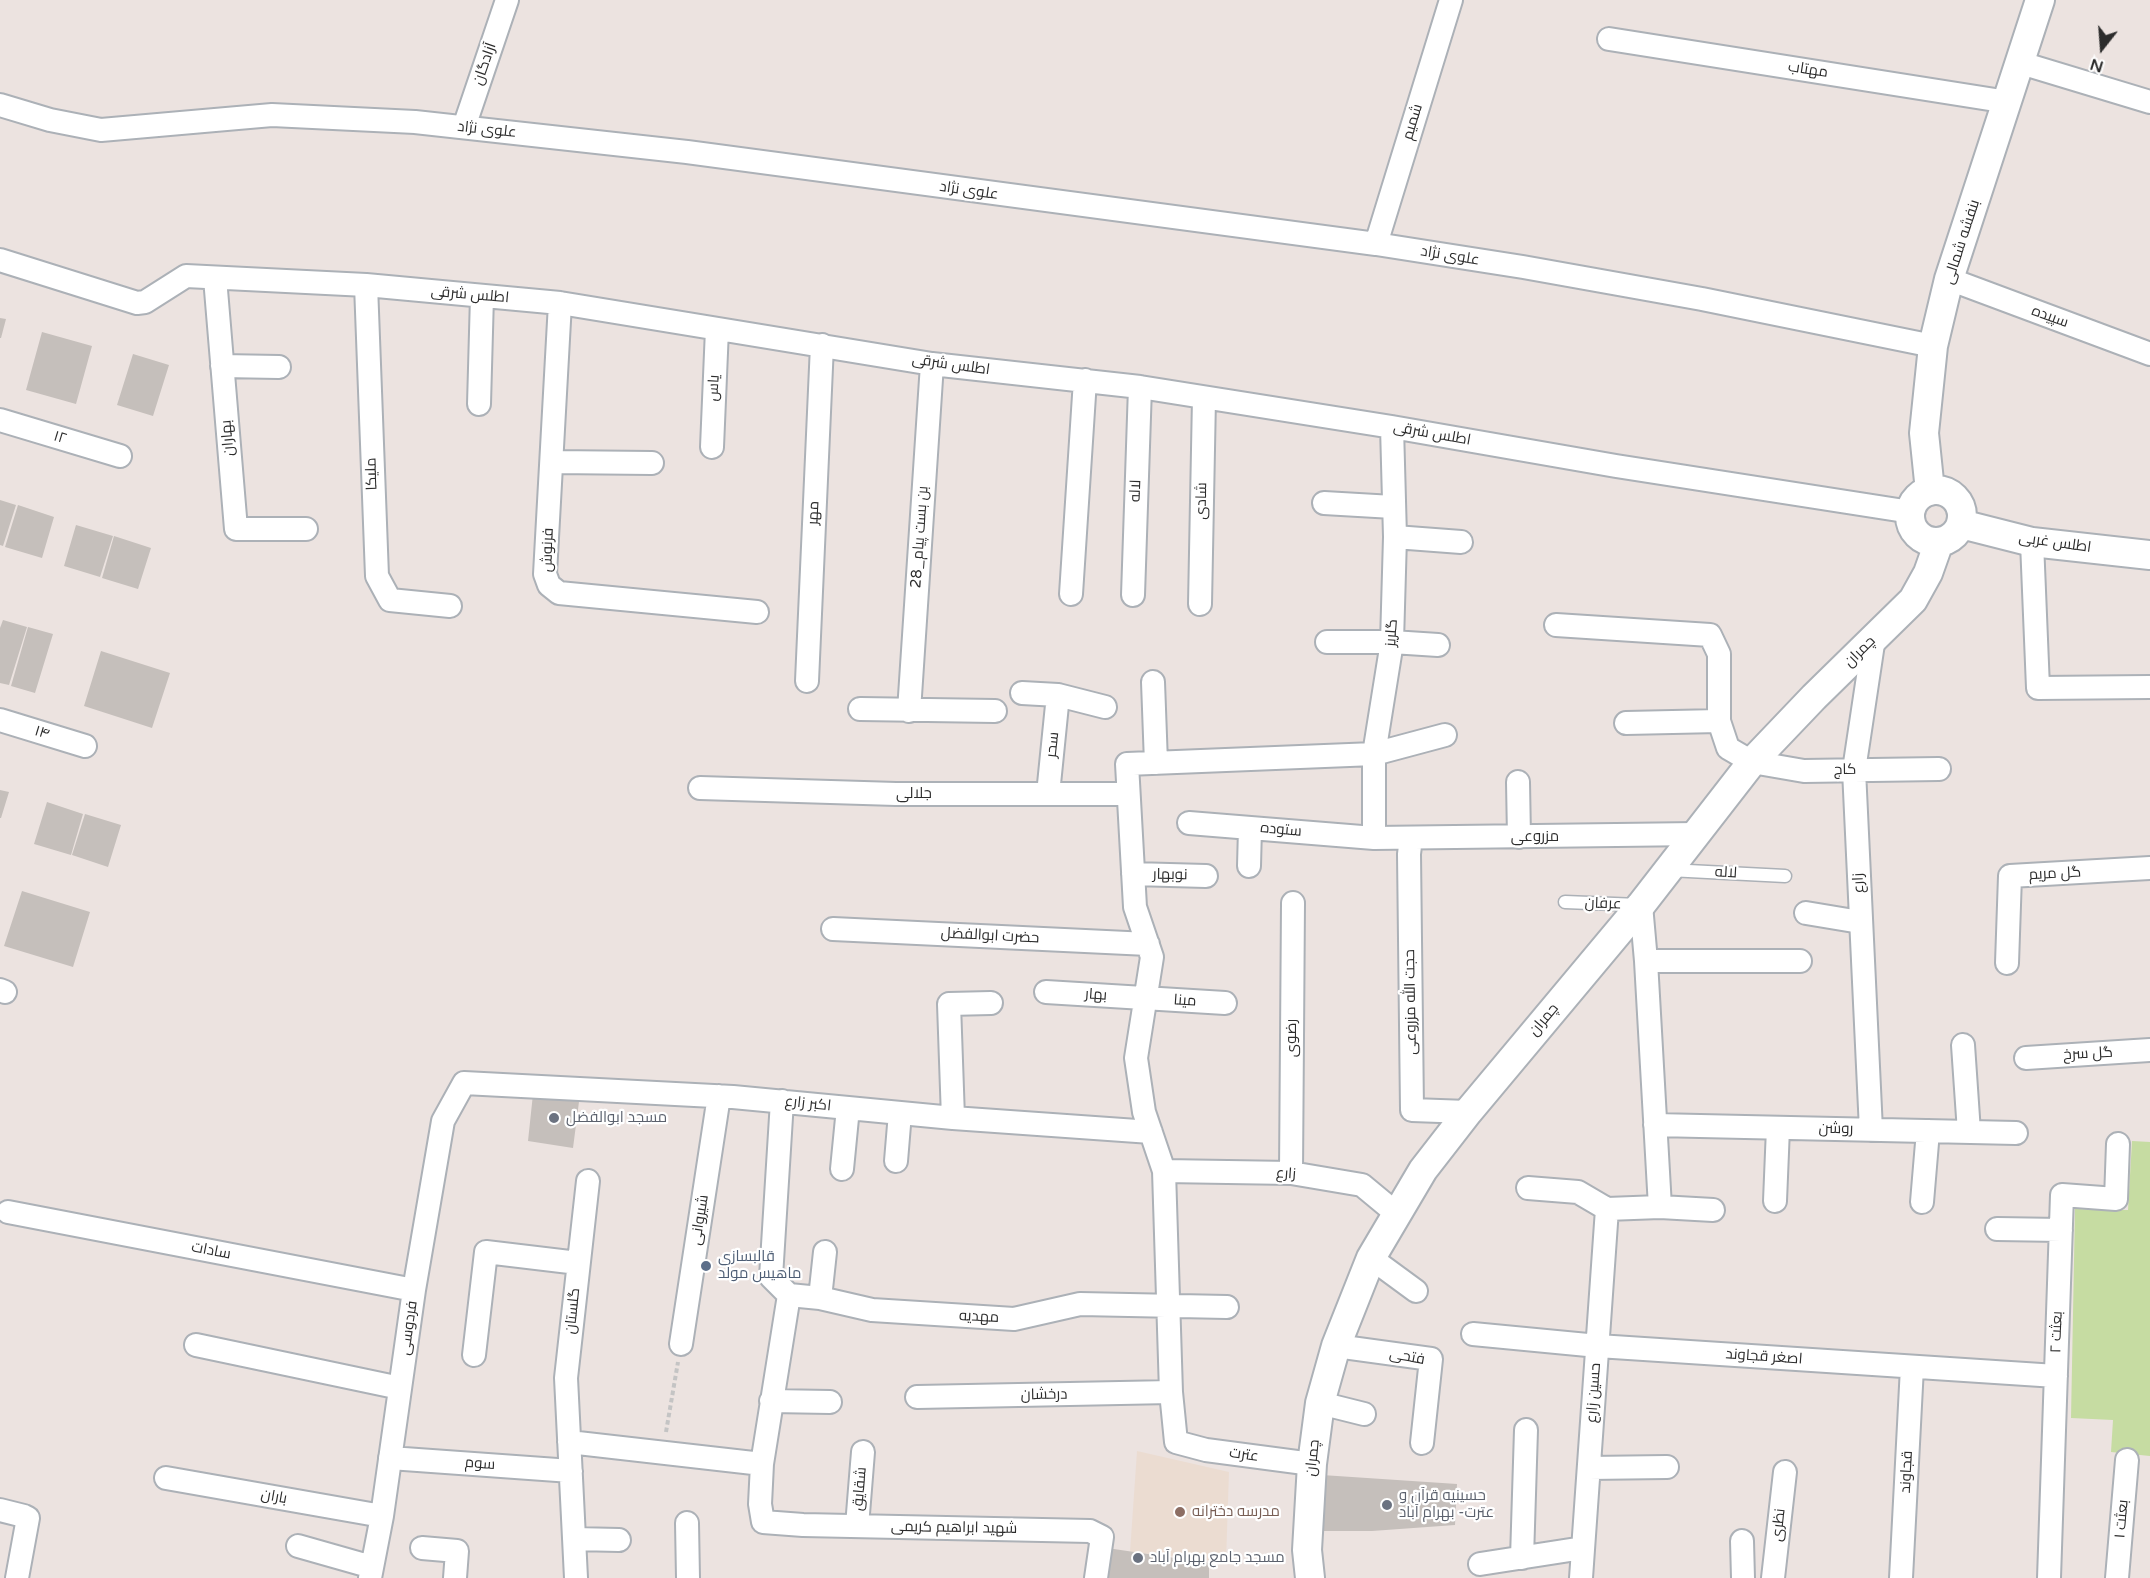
<!DOCTYPE html>
<html>
<head>
<meta charset="utf-8">
<style>
	body { margin:0 }
	#map { position:relative; width:2150px; height:1578px; overflow:hidden; background:#ece3e0; font-family:"Varela Round",sans-serif }
	canvas { display:block }
	.north { position:absolute; left:2072px; top:18px; width:60px; height:60px; -webkit-text-stroke:4px #fff; paint-order:stroke; rotate:197deg; font-size:16px; font-weight:700; line-height:24px; text-align:center; color:#2c2c2c }
	.north::after { content:''; display:block; margin:auto; width:21px; height:27px; background:#2c2c2c; clip-path:polygon(50% 0,100% 100%,50% 72%,0 100%) }
</style>
</head>
<body>
<div id="map">
<canvas width="2150" height="1578"></canvas>
<div class="north">N</div>
</div>
<script>
const c = document.querySelector('canvas').getContext('2d');
c.lineJoin = 'round';
function fill(path, color) { c.fillStyle = color; c.fill(path, 'evenodd'); }
const toPath = rows => new Path2D(rows.map(r => 'M' + r).join(''));
function trace(path, color, width, dash) { c.strokeStyle = color; c.lineWidth = width; c.lineCap = dash ? 'butt' : 'round'; c.setLineDash(dash || []); c.stroke(path); }
function drawText(font, color, halo, rows, align = 'center') {
  c.font = font + ' "Varela Round",Cairo,sans-serif'; c.lineWidth = 4.5; c.setLineDash([]); c.textBaseline = 'middle'; c.strokeStyle = halo; c.fillStyle = color; for (const [text, x, y, turn = 0] of rows) {
    c.save(); c.translate(x, y); c.rotate((+turn || 0) * Math.PI / 180); c.textAlign = isNaN(turn) ? turn : align; if (halo) c.strokeText(text, 0, 0); c.fillText(text, 0, 0); c.restore();
  }
}
const education = toPath([
	[1137,1451,1229,1472,1226,1562,1130,1552]
]);
const green = toPath([
	[2132,1141,2150,1142,2150,1456,2111,1452,2113,1420,2071,1418,2075,1209,2128,1210]
]);
const building = toPath([
	[0,318,6,319,1,338,0,338],
	[42,332,92,346,76,404,26,390],
	[133,354,169,365,153,416,117,405],
	[0,500,16,505,3,546,0,545],
	[18,505,54,517,42,558,5,547],
	[76,525,113,536,100,577,64,566],
	[114,536,151,548,138,589,102,578],
	[3,620,27,627,9,685,0,683,0,628],
	[28,627,53,634,35,693,11,686],
	[101,651,170,673,152,728,84,706],
	[0,790,9,792,1,818,0,818],
	[47,802,83,814,71,855,34,844],
	[85,814,121,825,108,867,72,855],
	[22,891,90,912,73,967,4,946],
	[533,1094,580,1094,573,1148,528,1141],
	[1322,1475,1457,1484,1455,1525,1372,1531,1316,1531],
	[1107,1548,1209,1563,1209,1578,1104,1578]
]);
const path = toPath([
	[666,1432,678,1362]
]);
const service = toPath([
	[1669,870,1785,876],
	[1565,902,1639,905]
]);
const minor = toPath([
	[1609,39,2008,102],
	[2021,63,2150,102],
	[0,105,50,120,101,130,272,115,415,122,687,152,1376,244,1523,267,1702,299,1933,346],
	[464,127,507,0],
	[1376,244,1451,0],
	[0,260,137,303,145,302,186,276,366,285,560,303,932,364,1140,387,1392,427,1616,466,1911,512],
	[215,278,236,529,306,529],
	[1949,279,2150,354],
	[366,285,377,576,390,600,450,606],
	[560,303,545,574,549,585,559,593,757,612],
	[222,366,279,367],
	[479,404,482,296],
	[0,420,120,456],
	[712,447,717,329],
	[553,462,652,463],
	[1324,503,1393,507],
	[1395,537,1461,542],
	[2032,542,2038,688,2150,687],
	[1071,594,1085,380],
	[1133,595,1140,387],
	[1200,604,1204,398],
	[1556,625,1710,635,1719,654,1719,721,1728,748,1752,762,1804,771,1939,769],
	[1327,642,1392,642,1438,645],
	[807,681,822,345],
	[1153,682,1156,763],
	[1022,693,1058,695,1105,707],
	[860,709,995,711],
	[909,711,932,364],
	[0,720,85,746],
	[1626,723,1719,721],
	[1518,782,1519,837],
	[700,788,896,794,1128,794],
	[1048,794,1058,695],
	[1189,823,1374,838,1697,834],
	[1374,838,1374,754,1392,642,1395,537,1392,427],
	[1411,838,1409,854,1412,1110,1468,1112],
	[1249,866,1250,828],
	[1133,874,1206,876],
	[1641,905,1646,961,1660,1207],
	[1806,913,1860,922],
	[833,929,1148,944],
	[1646,961,1800,961],
	[2007,963,2010,876,2150,868],
	[0,990,5,992],
	[1046,992,1225,1003],
	[1963,1045,1969,1132],
	[2026,1058,2150,1050],
	[782,1101,771,1277,789,1295],
	[953,1118,949,1004,991,1003],
	[1655,1125,2016,1133],
	[1871,1130,1854,770,1874,637],
	[896,1161,900,1113],
	[842,1169,848,1108],
	[1164,1171,1291,1173,1362,1185,1397,1214],
	[1291,1173,1293,903],
	[1528,1188,1578,1192,1607,1209,1660,1207,1713,1210],
	[1775,1201,1778,1128],
	[1922,1202,1928,1131],
	[8,1212,414,1290],
	[1997,1229,2061,1230],
	[1371,1258,1416,1291],
	[789,1295,762,1464,760,1504,763,1522,803,1525,1090,1531,1102,1537,1096,1578],
	[789,1295,820,1298,872,1310,1014,1319,1080,1304,1227,1307],
	[820,1298,825,1252],
	[1473,1334,1598,1346,2056,1376],
	[681,1344,719,1096],
	[196,1345,400,1388],
	[1336,1346,1431,1359,1422,1443],
	[474,1355,486,1252,578,1263],
	[917,1397,1171,1392],
	[771,1401,830,1402],
	[1320,1403,1364,1414],
	[569,1442,762,1464],
	[390,1458,571,1471],
	[1312,1464,1206,1450,1176,1442,1171,1392,1164,1171,1144,1112,1136,1058,1152,957,1135,907,1127,764,1374,754,1445,735],
	[1589,1468,1667,1467],
	[166,1478,382,1516],
	[0,1510,24,1516,28,1518,17,1578],
	[687,1523,688,1578],
	[857,1526,863,1452],
	[574,1539,619,1540],
	[1742,1541,1743,1578],
	[298,1546,372,1567],
	[422,1548,457,1551,455,1578],
	[1522,1558,1526,1430],
	[1480,1564,1583,1548],
	[370,1578,382,1516,414,1290,443,1121,464,1083,733,1097,953,1118,1151,1132],
	[576,1578,566,1378,588,1181],
	[1581,1578,1607,1209],
	[1773,1578,1785,1472],
	[1901,1578,1912,1367],
	[2049,1578,2062,1195,2116,1199,2118,1144],
	[2117,1578,2127,1460]
]);
const tertiary = toPath([
	'1910 516a26 26 0 1 1 52 0a26 26 0 1 1-52 0Z',
	[1930,491,1924,433,1933,346,1949,279,2040,0],
	[1961,524,2032,542,2150,555],
	[1310,1578,1307,1550,1312,1464,1320,1403,1336,1346,1371,1258,1423,1170,1468,1112,1641,905,1752,762,1814,697,1913,600,1928,573,1939,542]
]);
const markers = [
	[554,1118,6,"#6b7280"],
	[706,1266,6,"#5c6f8a"],
	[1387,1505,6,"#6b7280"],
	[1180,1512,6,"#8d6e63"],
	[1138,1558,6,"#6b7280"]
];
const streetNames = [
	["آزادگان",485,64,-71],
	["مهتاب",1808,70,9],
	["شمیم",1413,122,-73],
	["علوی نژاد",487,130,6],
	["علوی نژاد",969,191,8],
	["بنفشه شمالی",1962,242,-72],
	["علوی نژاد",1450,256,9],
	["اطلس شرقی",470,295,5],
	["سپیده",2050,317,20],
	["اطلس شرقی",951,365,8],
	["یاس",714,388,-87],
	["اطلس شرقی",1432,434,10],
	["۱۲",60,438,17],
	["بهاران",228,438,-95],
	["ملیکا",372,474,-92],
	["لاله",1136,491,-88],
	["شادی",1202,501,-89],
	["مهر",814,513,-87],
	["بن بست پیام_28",920,537,-86],
	["اطلس غربی",2055,543,8],
	["فرنوش",548,550,-88],
	["گلریز",1392,633,-86],
	["چمران",1860,652,-45],
	["۱۴",42,733,17],
	["سحر",1053,745,-84],
	["کاج",1845,770,-1],
	["جلالی",914,794],
	["ستوده",1281,830,5],
	["مزروعی",1535,837],
	["لاله",1726,873,3],
	["گل مریم",2055,874,-3],
	["نوبهار",1170,875,1],
	["زارع",1859,883,-92],
	["عرفان",1603,904,2],
	["حضرت ابوالفضل",990,936,3],
	["بهار",1096,995,4],
	["مینا",1185,1001,4],
	["حجت الله مزروعی",1411,1002,-91],
	["چمران",1544,1020,-50],
	["رضوی",1292,1038,-90],
	["گل سرخ",2088,1054,-3],
	["اکبر زارع",808,1104,6],
	["روشن",1836,1129,1],
	["زارع",1286,1174,4],
	["شیروانی",700,1220,-81],
	["سادات",211,1251,11],
	["گلستان",573,1311,-84],
	["مهدیه",979,1317,3],
	["فردوسی",409,1328,-82],
	["بعثت ۲",2057,1332,-88],
	["فتحی",1407,1357,10],
	["اصغر قجاوند",1764,1357,4],
	["حسین زارع",1594,1393,-86],
	["درخشان",1044,1395,-1],
	["عترت",1244,1455,8],
	["چمران",1313,1458,-84],
	["سوم",480,1464,4],
	["قجاوند",1907,1472,-87],
	["شقایق",860,1489,-85],
	["باران",274,1497,10],
	["بعثت ۱",2122,1519,-85],
	["نظری",1779,1525,-84],
	["شهید ابراهیم کریمی",954,1528,1]
];
const worshipNames = [
	["مسجد ابوالفضل",566,1118],
	["حسینیه قرآن و",1399,1496],
	["عترت- بهرام آباد",1399,1513],
	["مسجد جامع بهرام آباد",1150,1558]
];
const serviceNames = [
	["قالبسازی",718,1257],
	["ماهیس مولد",718,1274]
];
const educationNames = [
	["مدرسه دخترانه",1192,1512]
];
fill(education, '#ebdcd1');
fill(green, '#c6dca2');
fill(building, '#c5bfbb');
trace(service, '#acb1b7', 15);
trace(minor, '#acb1b7', 26);
trace(tertiary, '#acb1b7', 32);
trace(path, '#c4c4c4', 4, [4.5, 3]);
trace(service, '#fff', 12);
trace(minor, '#fff', 22);
trace(tertiary, '#fff', 28);
for (const [x, y, r, color] of markers) { const dot = new Path2D(); dot.arc(x, y, r, 0, 2 * Math.PI); c.fillStyle = color; c.fill(dot); trace(dot, '#fff', 2); }
drawText('15px', '#2c2c2c', '#fff', streetNames);
drawText('15px', '#5b616d', '#fff', worshipNames, 'left');
drawText('15px', '#4e5e75', '#fff', serviceNames, 'left');
drawText('15px', '#785e54', '#fff', educationNames, 'left');
</script>
</body>
</html>
